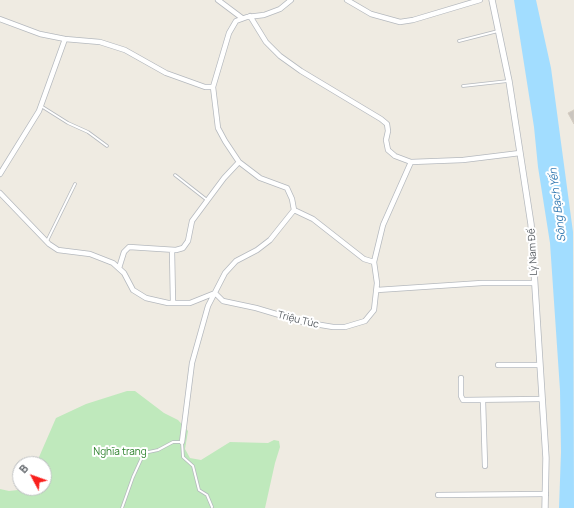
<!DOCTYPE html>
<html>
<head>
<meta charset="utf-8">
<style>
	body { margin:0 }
	#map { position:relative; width:574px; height:508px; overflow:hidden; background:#efebe2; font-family:Manrope,sans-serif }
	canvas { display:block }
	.north { position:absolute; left:12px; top:456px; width:40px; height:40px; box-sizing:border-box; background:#fff; border:1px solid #bdbfc1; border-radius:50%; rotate:311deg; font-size:11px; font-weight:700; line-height:16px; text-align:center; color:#5a5f64 }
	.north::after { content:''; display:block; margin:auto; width:14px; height:18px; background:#f9201d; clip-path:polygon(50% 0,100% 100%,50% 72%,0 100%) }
</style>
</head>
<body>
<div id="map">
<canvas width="574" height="508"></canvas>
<div class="north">B</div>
</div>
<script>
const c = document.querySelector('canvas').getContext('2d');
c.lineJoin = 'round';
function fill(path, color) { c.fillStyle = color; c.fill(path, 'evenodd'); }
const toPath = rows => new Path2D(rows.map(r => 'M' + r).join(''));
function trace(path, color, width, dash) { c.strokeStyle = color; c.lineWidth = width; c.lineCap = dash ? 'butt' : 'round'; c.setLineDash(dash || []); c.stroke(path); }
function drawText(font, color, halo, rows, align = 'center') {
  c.font = font + ' Manrope,sans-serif'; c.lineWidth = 4; c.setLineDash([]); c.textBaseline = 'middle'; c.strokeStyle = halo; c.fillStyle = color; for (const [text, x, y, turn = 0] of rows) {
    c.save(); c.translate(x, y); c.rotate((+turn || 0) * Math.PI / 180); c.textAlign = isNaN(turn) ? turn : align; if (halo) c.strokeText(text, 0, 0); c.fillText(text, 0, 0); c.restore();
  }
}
const green = toPath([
	[127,391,135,391,164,413,178,420,188,431,185,449,190,458,201,460,230,442,268,443,274,440,279,441,280,447,275,463,265,508,0,508,0,489,9,491,18,490,20,487,44,488,44,464,36,464,56,418,86,404]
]);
const water = toPath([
	[514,0,536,0,551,68,573,232,574,508,559,508,561,452,560,390,550,243,538,167,534,127]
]);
const building = toPath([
	[574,110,574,124,568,113,574,110]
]);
const service = toPath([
	[459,41,498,31],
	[463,86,508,81],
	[41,106,68,123,88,132,107,146],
	[175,175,207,200],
	[47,241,75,184],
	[108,449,144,453],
	[122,508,133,477,144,453,158,450,173,442,182,442,183,457,193,466,199,490,207,495,212,507]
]);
const minor = toPath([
	[218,0,242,18],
	[347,0,371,14,400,22,413,20,480,0],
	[250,16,266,42,280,56,301,71,381,119,387,124,388,131,386,140,388,150,395,156,411,162],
	[0,19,40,34,65,39,100,42,125,50,166,73,205,87,213,87,229,33,236,21,247,17,264,15,280,9,291,0],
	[0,174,39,111,65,39],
	[0,193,49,244,58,250,90,254,113,263,124,273,133,290,146,298,168,303,190,303,215,293,223,301,256,308,303,322,333,327,345,327,365,321,374,310,377,283,374,262,383,225,411,162,463,160,520,153],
	[294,210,313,219,364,259,374,262],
	[172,250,173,303],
	[119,268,124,252,129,247,176,250,183,248,188,241,192,221,224,178,239,162],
	[377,290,482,283,534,283],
	[498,365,539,365],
	[461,378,461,396,463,400,541,399],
	[483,401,485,466],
	[182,442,192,363,208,306,225,273,236,261,257,250,270,240,294,210,292,199,287,188,260,178,239,162,225,141,218,128,213,87],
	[438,495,546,494]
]);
const tertiary = toPath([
	[492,0,509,81,531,224,546,458,545,508]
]);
const streetNames = [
	["Lý Nam Đế",533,252,-93],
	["Triệu Túc",298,320,14]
];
const parkNames = [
	["Nghĩa trang",120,452]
];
const waterNames = [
	["Sông Bạch Yến",558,205,-97]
];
fill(green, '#bfe9bc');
fill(water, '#a2ddff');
fill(building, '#cac5bf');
trace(building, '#d4ccc0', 1);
trace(service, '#b5b9be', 3.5);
trace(minor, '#b5b9be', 6);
trace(tertiary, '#b5b9be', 7);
trace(service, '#fff', 2);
trace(minor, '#fff', 4.5);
trace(tertiary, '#fff', 5.5);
drawText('10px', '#5a5f64', '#fff', streetNames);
drawText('10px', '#2d822c', '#fff', parkNames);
drawText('italic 11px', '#337ab2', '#fff', waterNames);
</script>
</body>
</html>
